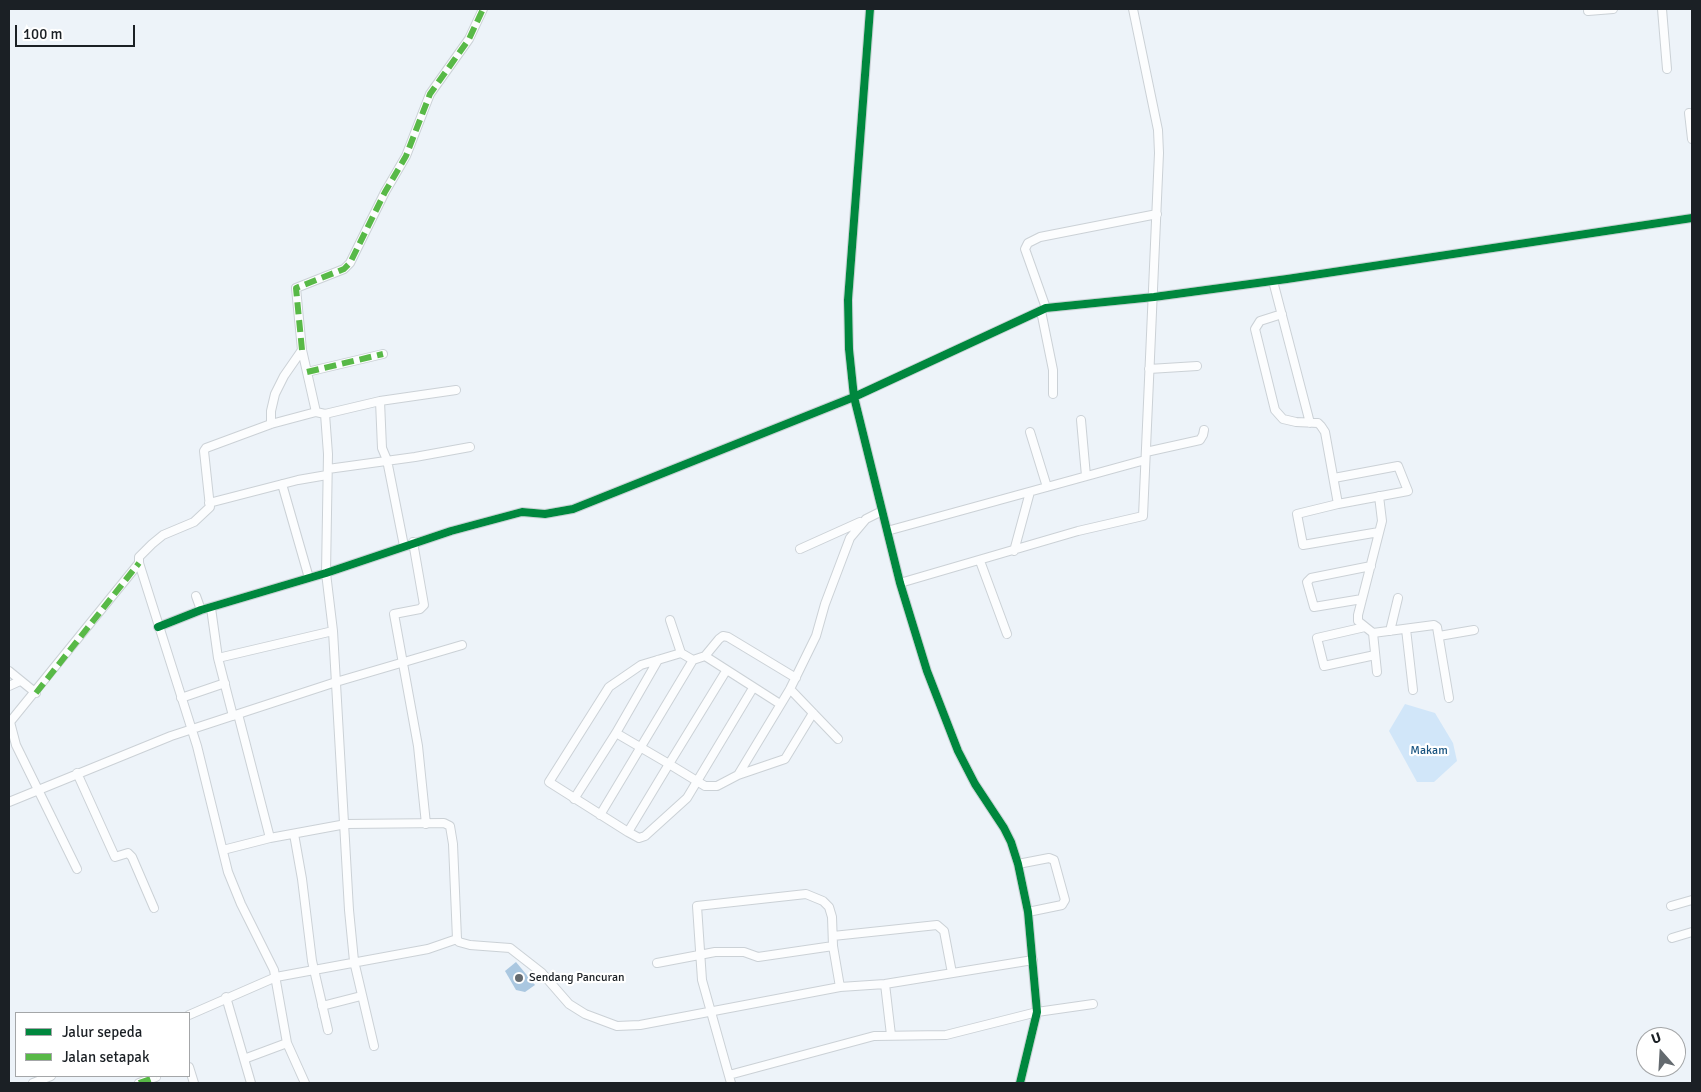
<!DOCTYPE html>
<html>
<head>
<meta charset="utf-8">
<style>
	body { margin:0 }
	#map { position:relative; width:1701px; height:1092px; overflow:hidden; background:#edf3f9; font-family:Signika,sans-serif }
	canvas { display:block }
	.frame { position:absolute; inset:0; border:10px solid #1b2025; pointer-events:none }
	.legend { position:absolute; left:15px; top:1012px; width:175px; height:65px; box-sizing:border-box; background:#fff; border:1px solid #a4a6a8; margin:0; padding:6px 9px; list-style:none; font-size:15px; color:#1b2025 }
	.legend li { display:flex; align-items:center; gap:10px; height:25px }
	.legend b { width:25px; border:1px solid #a4a6a8 }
	.north { position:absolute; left:1636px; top:1027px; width:50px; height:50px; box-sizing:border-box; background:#fff; border:1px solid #a4a6a8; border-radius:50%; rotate:341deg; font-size:14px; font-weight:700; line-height:20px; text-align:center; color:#1b2025 }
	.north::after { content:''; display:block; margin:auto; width:18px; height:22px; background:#646a6f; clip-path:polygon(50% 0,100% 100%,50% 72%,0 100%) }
	.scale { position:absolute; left:15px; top:25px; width:120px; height:22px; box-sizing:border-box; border:2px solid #1b2025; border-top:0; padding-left:6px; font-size:15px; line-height:18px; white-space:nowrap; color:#1b2025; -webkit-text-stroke:4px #fff; paint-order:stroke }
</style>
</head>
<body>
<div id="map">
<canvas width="1701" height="1092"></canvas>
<div class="frame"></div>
<ul class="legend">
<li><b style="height:6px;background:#00873e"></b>Jalur sepeda</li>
<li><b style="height:6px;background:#58b947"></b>Jalan setapak</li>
</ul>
<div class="north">U</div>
<div class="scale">100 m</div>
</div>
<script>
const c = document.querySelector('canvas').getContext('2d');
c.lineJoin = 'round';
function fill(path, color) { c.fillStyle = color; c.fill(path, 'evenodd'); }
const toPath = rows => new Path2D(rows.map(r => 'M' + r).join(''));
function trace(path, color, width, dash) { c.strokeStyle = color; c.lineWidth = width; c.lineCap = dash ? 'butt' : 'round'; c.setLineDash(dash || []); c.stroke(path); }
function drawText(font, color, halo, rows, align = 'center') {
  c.font = font + ' Signika,sans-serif'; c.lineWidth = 4.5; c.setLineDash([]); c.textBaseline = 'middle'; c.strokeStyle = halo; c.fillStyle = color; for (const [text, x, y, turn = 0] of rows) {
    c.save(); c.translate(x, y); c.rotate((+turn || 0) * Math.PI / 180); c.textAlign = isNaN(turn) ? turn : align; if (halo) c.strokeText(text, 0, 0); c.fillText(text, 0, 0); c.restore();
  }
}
const green = toPath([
	[1405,704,1435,713,1453,743,1457,761,1434,782,1417,782,1389,731]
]);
const water = toPath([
	[516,962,535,985,525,992,516,990,505,971]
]);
const minor = toPath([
	[870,9,848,300,849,349,854,397,900,583,927,671,958,751,975,784,1004,828,1011,842,1018,864,1028,912,1037,1012,1020,1083],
	[1662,9,1667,69],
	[1588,11,1613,9],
	[1689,113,1692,139],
	[1273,281,1310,423],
	[1046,308,1025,249,1028,243,1040,237,1157,214],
	[1041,311,1053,370,1053,394],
	[1282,314,1260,321,1255,329,1275,410,1283,419,1296,422,1318,423,1321,426,1325,432,1338,504,1408,491,1398,466,1334,478],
	[1149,369,1197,366],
	[307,372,383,354],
	[456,390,380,401,325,414,316,412,302,350,296,288,344,269,350,263,385,192,406,156,430,94,469,39,483,9],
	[380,401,382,448,387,460,404,546],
	[325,414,328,454,326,573,333,631,349,910,354,961,374,1046],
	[1081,420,1086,476],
	[271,424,271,411,275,394,284,376,302,350],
	[1030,432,1047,487],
	[1146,452,1200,440,1203,435,1204,430],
	[328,469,415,457,470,447],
	[282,484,309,578],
	[1379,496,1382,521,1358,615,1358,621,1373,633,1434,625,1437,627,1449,698],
	[209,503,298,480,327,475],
	[1338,504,1297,514,1303,545,1379,532],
	[887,531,1145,460],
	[413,542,424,605,420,609,394,614,418,746,426,824],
	[800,549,860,522],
	[1014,551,1030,492],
	[980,561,1007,634],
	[900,583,1078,531,1143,516,1159,153,1158,130,1133,9],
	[196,596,201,610],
	[1362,599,1314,607,1307,582,1311,578,1371,566],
	[211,608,218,658,333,631],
	[670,620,681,653],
	[158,627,201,610,326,573,451,531,522,512,545,514,573,509,854,397,1046,308,1154,297,1287,279,1692,218],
	[1365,627,1317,638,1324,666,1375,655],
	[1406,629,1413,690],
	[1390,631,1398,598],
	[1373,633,1377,672],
	[1439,636,1474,630],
	[705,656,719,639,723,636,728,637,796,678],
	[218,658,233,716],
	[9,671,36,693],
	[9,686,20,681],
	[790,689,838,739],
	[181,698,225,683],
	[780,704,705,656,693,660,681,653,641,665,609,687,549,782,628,832,669,764,705,786,717,786,738,775,785,759,813,713],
	[238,714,270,838,346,824,444,823,450,826,453,844,457,939],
	[616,733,669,764,726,671],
	[77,773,115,857,128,853,132,857,154,908],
	[738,775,790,689,816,636,825,604,850,538,866,519,882,511],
	[574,799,616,733,658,660],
	[9,802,171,736,336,682,462,645],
	[600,815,693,660],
	[628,832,639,838,645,836,687,798,753,688],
	[294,834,302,879,312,961,328,1030],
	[223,850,270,838],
	[1018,864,1049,858,1054,860,1065,900,1062,905,1028,912],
	[77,869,16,745,10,722,139,563],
	[1671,906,1692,900],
	[833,936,937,925,944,931,952,973],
	[1672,938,1692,932],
	[657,963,715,952,744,952,758,957,833,946],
	[885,984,891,1035],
	[226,997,251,1083],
	[322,1006,361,996],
	[189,1015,276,977,428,949,457,939,459,942,470,945,510,948,542,973,569,1004,585,1014,617,1026,640,1025,840,987,885,984,1033,960],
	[244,1059,287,1043],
	[189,1067,194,1083],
	[729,1075,874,1036,946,1035,1037,1012,1093,1004],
	[33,1083,51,1076],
	[139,1083,156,1077],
	[305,1083,287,1043,274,970,241,904,228,872,197,746,139,563,139,557,152,544,163,535,194,522,210,507,204,451,206,448,271,424,316,412],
	[731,1083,702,980,697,906,806,894,823,901,829,907,832,917,833,946,840,987]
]);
const quiet = toPath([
	[302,350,296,288,344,269,350,263,385,192,406,156,430,94,469,39,483,9],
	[307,372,383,354],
	[36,693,139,563],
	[139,1083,156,1077]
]);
const cycleway = toPath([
	[870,9,848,300,849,349,854,397,900,583,927,671,958,751,975,784,1004,828,1011,842,1018,864,1028,912,1037,1012,1020,1083],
	[158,627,201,610,326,573,451,531,522,512,545,514,573,509,854,397,1046,308,1154,297,1287,279,1692,218]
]);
const markers = [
	[519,978,5,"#646a6f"]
];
const parkNames = [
	["Makam",1429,751]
];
const poiNames = [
	["Sendang Pancuran",529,978]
];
fill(green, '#d1e6f9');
fill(water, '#aac7e0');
trace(minor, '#cbd1d6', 10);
trace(minor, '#fcfdfe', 8);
trace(quiet, '#58b947', 6, [12, 6]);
trace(cycleway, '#00873e', 8);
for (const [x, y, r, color] of markers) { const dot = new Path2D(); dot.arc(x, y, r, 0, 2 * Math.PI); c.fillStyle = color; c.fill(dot); trace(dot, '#fff', 2); }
drawText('12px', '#195480', '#fff', parkNames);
drawText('12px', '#1b2025', '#fff', poiNames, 'left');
</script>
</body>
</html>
